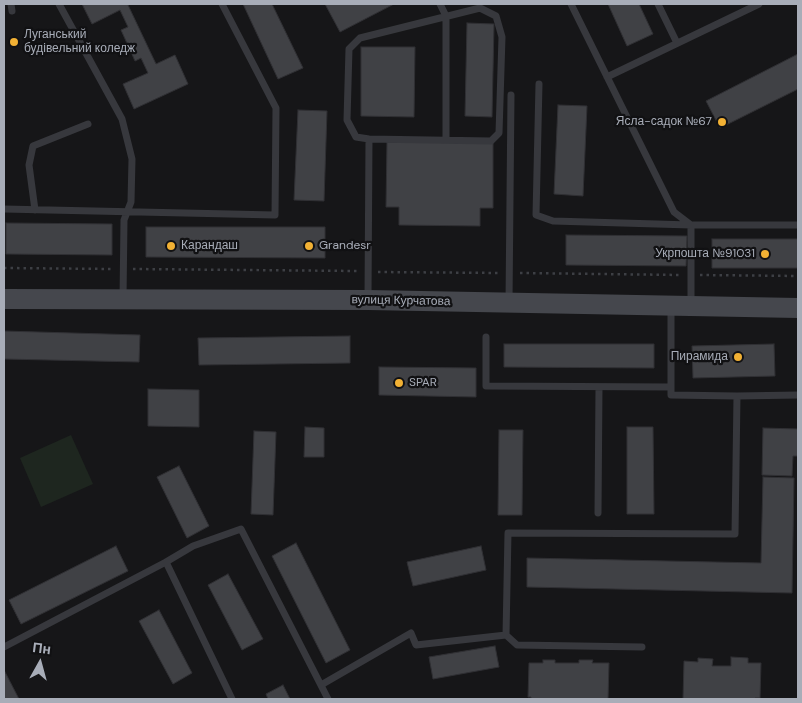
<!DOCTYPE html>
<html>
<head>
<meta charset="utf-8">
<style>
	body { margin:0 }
	#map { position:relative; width:802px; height:703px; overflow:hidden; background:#161618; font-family:"DM Sans",sans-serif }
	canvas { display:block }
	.frame { position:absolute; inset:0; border:5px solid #a8adb8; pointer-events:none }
	.north { position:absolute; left:15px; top:638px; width:50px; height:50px; -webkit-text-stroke:4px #111113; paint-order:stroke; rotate:7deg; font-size:14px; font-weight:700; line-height:20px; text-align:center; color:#a8adb8 }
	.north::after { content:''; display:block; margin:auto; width:18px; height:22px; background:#a8adb8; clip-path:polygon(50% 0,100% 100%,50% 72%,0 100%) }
</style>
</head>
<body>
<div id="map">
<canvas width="802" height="703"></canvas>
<div class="frame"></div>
<div class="north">Пн</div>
</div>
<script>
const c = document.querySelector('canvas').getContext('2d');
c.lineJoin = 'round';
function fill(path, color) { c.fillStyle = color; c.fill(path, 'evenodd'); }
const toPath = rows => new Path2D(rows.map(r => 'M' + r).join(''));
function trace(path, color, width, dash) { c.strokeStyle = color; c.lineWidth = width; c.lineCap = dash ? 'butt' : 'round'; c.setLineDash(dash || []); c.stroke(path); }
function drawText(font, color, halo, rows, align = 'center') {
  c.font = font + ' "DM Sans",sans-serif'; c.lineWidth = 4.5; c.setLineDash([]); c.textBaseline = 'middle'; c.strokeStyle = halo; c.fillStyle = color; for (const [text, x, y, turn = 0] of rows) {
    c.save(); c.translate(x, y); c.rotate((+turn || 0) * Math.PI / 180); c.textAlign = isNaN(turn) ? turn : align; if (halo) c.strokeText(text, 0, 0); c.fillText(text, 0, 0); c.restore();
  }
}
const green = toPath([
	[71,435,93,484,41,507,20,458]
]);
const building = toPath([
	[82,4,131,4,128,5,156,64,175,55,188,84,134,109,123,84,148,73,141,58,135,61,121,30,128,27,120,10,92,24,82,4],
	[243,4,272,4,303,68,278,79,243,4],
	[325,4,394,4,340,32,325,4],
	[608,4,639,4,653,34,627,46,608,4],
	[467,23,494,24,492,117,465,116,467,23],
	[361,47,415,47,414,117,361,116,361,47],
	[798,54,798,89,720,128,706,101,798,54],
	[558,105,587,106,583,196,554,194,558,105],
	[298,110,327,111,324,201,294,200,298,110],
	[387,142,493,143,493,208,480,208,480,226,399,225,399,207,386,207,387,142],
	[6,223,112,224,112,255,6,254,6,223],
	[146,227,325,227,325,258,146,257,146,227],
	[566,235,687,236,686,266,566,265,566,235],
	[712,239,798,239,798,268,712,268,712,239],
	[4,331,140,335,139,362,4,359,4,331],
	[350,336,350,363,199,365,198,338,350,336],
	[504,344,654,344,654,368,504,367,504,344],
	[774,344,775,376,693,378,692,346,774,344],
	[379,367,476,368,476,397,379,395,379,367],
	[148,389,199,390,199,427,148,426,148,389],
	[305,427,324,428,324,457,304,457,305,427],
	[627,427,653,427,654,514,627,514,627,427],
	[763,428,798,429,798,456,793,456,792,476,762,475,763,428],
	[499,430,523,430,522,515,498,515,499,430],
	[254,431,276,432,273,515,251,514,254,431],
	[179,466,209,526,187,538,157,477,179,466],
	[763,477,794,478,792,593,527,587,527,558,761,563,763,477],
	[296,543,350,650,326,663,272,556,296,543],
	[116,546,128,571,21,624,9,600,116,546],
	[481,546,486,570,413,586,407,562,481,546],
	[228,574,263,639,242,650,208,585,228,574],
	[159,610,192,673,173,684,139,621,159,610],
	[495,646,499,667,433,679,429,657,495,646],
	[731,657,748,658,748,663,761,663,760,698,755,698,755,699,683,699,684,661,698,662,698,658,713,659,712,666,731,666,731,657],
	[543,660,555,660,555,663,579,663,579,660,593,660,592,663,609,663,608,699,531,699,531,697,528,697,529,663,543,663,543,660],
	[4,670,19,699,4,699,4,670],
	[283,685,290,699,268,699,266,694,283,685]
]);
const path = toPath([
	[4,268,112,269],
	[133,269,357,271],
	[378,272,500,273],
	[520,273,680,275],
	[700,275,798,276]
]);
const service = toPath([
	[11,4,12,11],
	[59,4,122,119,132,159,131,202,124,220,123,299],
	[440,4,446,16,446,140],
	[571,4,674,212,691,225],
	[658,4,677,43],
	[480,8,496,16,502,37,499,133,491,141,369,139,356,137,347,120,349,49,360,38,480,8],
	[607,77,759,4],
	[539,84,536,215,553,221,691,225,798,225],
	[4,209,275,215,276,108,222,4],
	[35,210,29,165,33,146,88,124],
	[691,225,691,305],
	[368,297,369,139],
	[509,302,511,95],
	[486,337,486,386,671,387],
	[737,396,798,395],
	[598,513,599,387],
	[166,562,232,699],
	[506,635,517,645,642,647],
	[4,647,166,562,193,546,241,529,328,699],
	[321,685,411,633,416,645,506,635,508,533,735,534,737,396,671,395,671,308]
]);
const secondary = toPath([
	[4,299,368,300,798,308]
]);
const markers = [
	[14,42,5,"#f2b134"],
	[722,122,5,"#f2b134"],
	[171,246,5,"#f2b134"],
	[309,246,5,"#f2b134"],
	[765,254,5,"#f2b134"],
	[738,357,5,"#f2b134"],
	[399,383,5,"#f2b134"]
];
const poiNames = [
	["Луганський",24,35],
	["будівельний коледж",24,49],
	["Ясла-садок №67",712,122,"right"],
	["Карандаш",181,246],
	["Grandesr",319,246],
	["Укрпошта №91031",755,254,"right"],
	["Пирамида",728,357,"right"],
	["SPAR",409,383]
];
const streetNames = [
	["вулиця Курчатова",401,301,1]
];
fill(green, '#1e261f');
fill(building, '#404145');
trace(building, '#303034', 1);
trace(path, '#3d3f44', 2.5, [2.5, 4]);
trace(service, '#37383d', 7);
trace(secondary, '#45474d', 20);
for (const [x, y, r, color] of markers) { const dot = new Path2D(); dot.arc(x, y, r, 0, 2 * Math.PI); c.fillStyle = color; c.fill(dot); trace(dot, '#111113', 2); }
drawText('12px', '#a8adb8', '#111113', poiNames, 'left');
drawText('12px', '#a8adb8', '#111113', streetNames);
</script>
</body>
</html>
